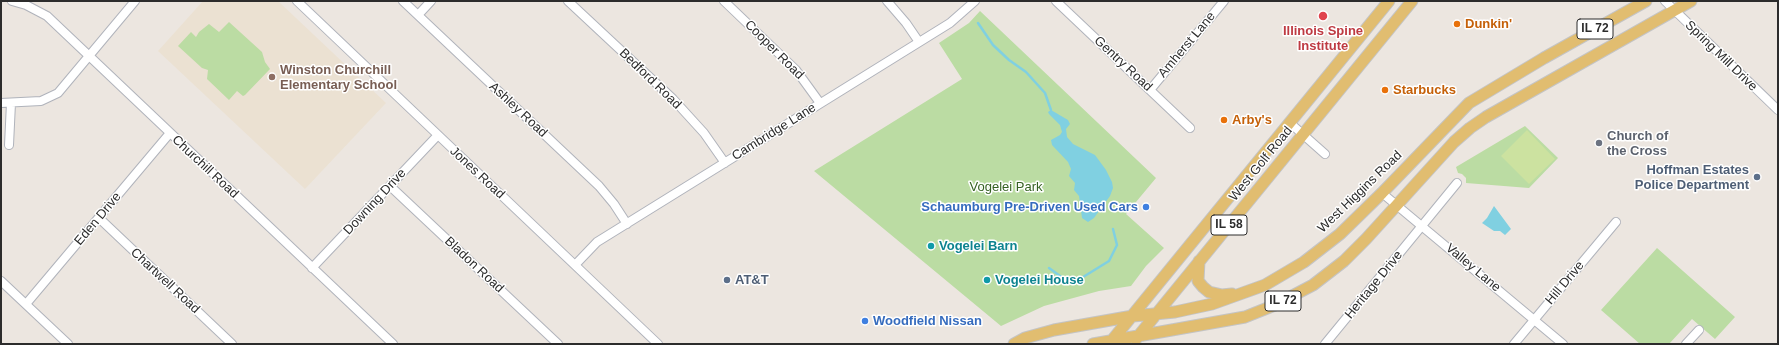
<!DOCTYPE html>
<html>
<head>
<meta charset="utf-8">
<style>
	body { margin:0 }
	#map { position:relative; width:1779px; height:345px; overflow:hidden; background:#ece6e0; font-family:Arial,sans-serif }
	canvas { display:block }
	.frame { position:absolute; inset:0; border:2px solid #2c2c2c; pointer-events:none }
</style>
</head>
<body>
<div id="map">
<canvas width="1779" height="345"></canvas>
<div class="frame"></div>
</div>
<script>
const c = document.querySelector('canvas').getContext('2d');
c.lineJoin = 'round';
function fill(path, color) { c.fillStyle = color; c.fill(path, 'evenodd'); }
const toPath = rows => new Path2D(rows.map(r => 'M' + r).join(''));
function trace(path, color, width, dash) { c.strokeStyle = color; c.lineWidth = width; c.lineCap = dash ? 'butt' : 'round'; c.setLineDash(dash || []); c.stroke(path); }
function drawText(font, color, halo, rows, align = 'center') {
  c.font = font + ' Arial,sans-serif'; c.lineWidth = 3; c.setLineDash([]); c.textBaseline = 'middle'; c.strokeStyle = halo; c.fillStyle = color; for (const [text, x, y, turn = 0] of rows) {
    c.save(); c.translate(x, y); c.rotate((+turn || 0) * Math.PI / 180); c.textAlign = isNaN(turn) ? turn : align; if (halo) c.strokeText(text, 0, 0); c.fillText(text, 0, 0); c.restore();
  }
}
const education = toPath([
	[203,1,278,1,386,103,305,189,158,51]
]);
const green = toPath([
	[980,11,1156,178,1126,214,1164,248,1146,266,1131,286,1099,291,1044,306,1001,326,814,171,962,79,939,43,969,23],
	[229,22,262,52,265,62,270,69,245,95,243,96,237,91,229,100,207,79,208,70,202,68,178,46,191,32,196,37,199,32,209,24,219,32],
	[1525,126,1558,158,1529,188,1466,183,1466,178,1462,174,1458,173,1456,167],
	[1657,248,1735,317,1715,339,1692,319,1669,344,1640,344,1601,310]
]);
const pitch = toPath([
	[1527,130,1555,159,1529,184,1501,156]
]);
const water = toPath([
	[1051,110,1068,120,1070,124,1066,129,1067,137,1073,144,1095,155,1106,170,1112,182,1113,188,1110,196,1094,218,1088,222,1082,218,1079,196,1074,190,1075,183,1069,176,1071,169,1068,162,1052,145,1051,140,1060,135,1062,132,1060,125,1049,114,1048,112],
	[1494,206,1511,229,1505,235,1500,231,1494,231,1482,223,1487,218]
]);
const stream = toPath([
	[978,23,993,45,1009,60,1026,72,1045,93,1051,110],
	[1049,268,1067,281,1075,282,1109,261,1117,245,1113,229]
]);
const minor = toPath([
	[12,1,26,5,47,16,393,344],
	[297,1,658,344],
	[403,1,599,186,614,204,627,224],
	[568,1,673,99,704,133,725,163],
	[724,1,796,70,820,103],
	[887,1,906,23,919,42],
	[1056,1,1190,128],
	[1665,1,1778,110],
	[418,15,431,1],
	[1150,90,1224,1],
	[1,103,41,101,58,93,135,1],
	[1290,123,1325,154],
	[9,145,11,103],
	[390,186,558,344],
	[1382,193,1563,344],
	[99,218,232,344],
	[575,265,597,242,950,23,975,1],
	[312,268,438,135],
	[1,281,68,344],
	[26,304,170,133],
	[1325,344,1457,183],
	[1514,344,1616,222],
	[1686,344,1699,330]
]);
const major = toPath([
	[1199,261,1198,281,1203,287,1209,292,1222,295,1232,294],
	[1136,339,1412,1],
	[1014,344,1025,338,1054,330,1133,316,1175,312,1212,304,1265,285,1304,262,1340,234,1382,193,1469,103,1544,58,1646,1],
	[1093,344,1245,317,1275,305,1313,285,1344,261,1366,239,1454,142,1470,128,1486,117,1691,1],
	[1109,344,1389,1]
]);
const markers = [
	[1323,16,5,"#e0444e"],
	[1457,24,4,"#e8710a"],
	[272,77,4,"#8d6e63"],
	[1385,90,4,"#e8710a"],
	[1224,120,4,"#e8710a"],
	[1599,143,4,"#6b7280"],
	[1757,177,4,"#5c6f8a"],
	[1146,207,4,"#3f7fe0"],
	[931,246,4,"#0f9aa8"],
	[727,280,4,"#5c6f8a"],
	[987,280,4,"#0f9aa8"],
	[865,321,4,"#3f7fe0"]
];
const shields = [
	[1595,29,36],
	[1229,225,36],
	[1283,301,36]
];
const shieldNames = [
	["IL 72",1595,29],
	["IL 58",1229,225],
	["IL 72",1283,301]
];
const foodNames = [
	["Dunkin'",1465,24],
	["Starbucks",1393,90],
	["Arby's",1232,120]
];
const healthNames = [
	["Illinois Spine",1323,31],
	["Institute",1323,46]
];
const streetNames = [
	["Amherst Lane",1187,45,-50],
	["Cooper Road",774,50,45],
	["Spring Mill Drive",1721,56,44],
	["Gentry Road",1123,64,43],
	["Bedford Road",650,79,44],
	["Ashley Road",518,110,43],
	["Cambridge Lane",774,132,-32],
	["West Golf Road",1261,164,-51],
	["Churchill Road",205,167,43],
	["Jones Road",477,173,43],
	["West Higgins Road",1360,192,-44],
	["Downing Drive",375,202,-47],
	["Eden Drive",98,219,-50],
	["Bladon Road",474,265,43],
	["Valley Lane",1473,268,40],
	["Chartwell Road",165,281,43],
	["Hill Drive",1565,283,-50],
	["Heritage Drive",1374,285,-51]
];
const educationNames = [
	["Winston Churchill",280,70],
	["Elementary School",280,85]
];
const worshipNames = [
	["Church of",1607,136],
	["the Cross",1607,151]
];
const serviceNames = [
	["Hoffman Estates",1749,170],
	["Police Department",1749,185],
	["AT&T",735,280,"left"]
];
const parkNames = [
	["Vogelei Park",1006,187]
];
const shopNames = [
	["Schaumburg Pre-Driven Used Cars",1138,207],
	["Woodfield Nissan",873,321,"left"]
];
const cultureNames = [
	["Vogelei Barn",939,246],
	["Vogelei House",995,280]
];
fill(education, '#ebe1d2');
fill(green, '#bbdca3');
fill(pitch, '#cce2a0');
fill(water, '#80d0e1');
trace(stream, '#80d0e1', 2.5);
trace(minor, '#b0b3bb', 10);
trace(major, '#c4c4c4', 13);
trace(minor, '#fff', 8);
trace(major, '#e1bd70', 11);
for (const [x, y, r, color] of markers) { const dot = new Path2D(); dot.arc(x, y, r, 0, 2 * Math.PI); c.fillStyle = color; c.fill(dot); trace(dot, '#fff', 1.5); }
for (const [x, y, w] of shields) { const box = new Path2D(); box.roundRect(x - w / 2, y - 10, w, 20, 3); c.fillStyle = '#fff'; c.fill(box); trace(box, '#2c2c2c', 1); }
drawText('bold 12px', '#2c2c2c', null, shieldNames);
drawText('bold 13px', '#c56008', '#fff', foodNames, 'left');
drawText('bold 13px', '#be3a42', '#fff', healthNames);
drawText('13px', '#2c2c2c', '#fff', streetNames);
drawText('bold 13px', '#785e54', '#fff', educationNames, 'left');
drawText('bold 13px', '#5b616d', '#fff', worshipNames, 'left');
drawText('bold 13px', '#4e5e75', '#fff', serviceNames, 'right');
drawText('13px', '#366223', '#fff', parkNames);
drawText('bold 13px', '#366cbe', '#fff', shopNames, 'right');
drawText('bold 13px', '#0d838f', '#fff', cultureNames, 'left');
</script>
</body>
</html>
